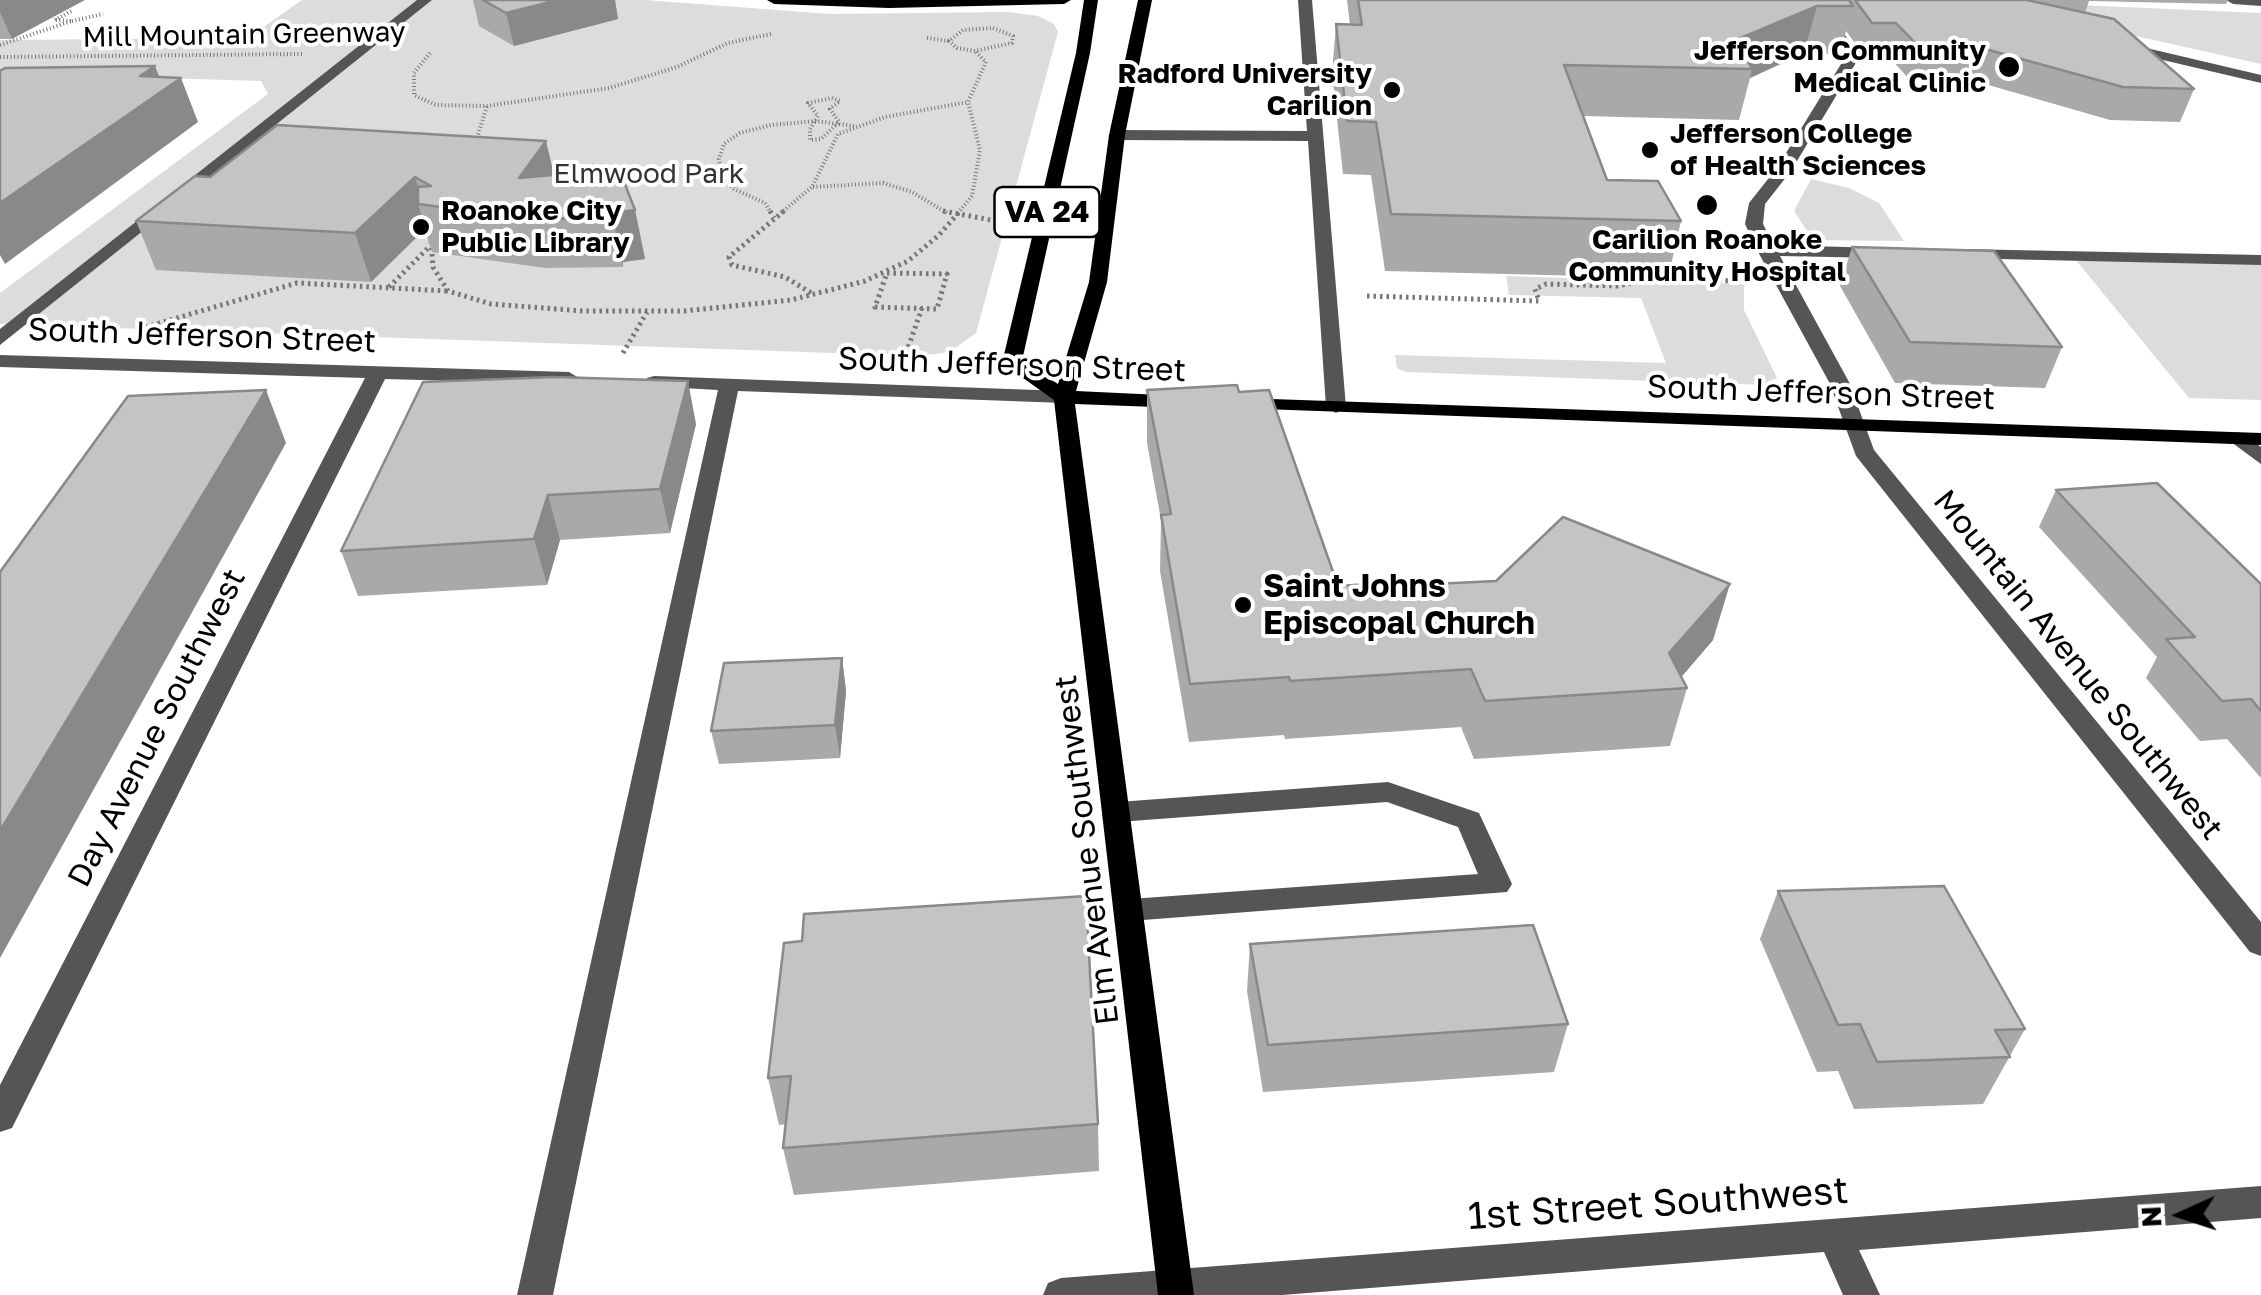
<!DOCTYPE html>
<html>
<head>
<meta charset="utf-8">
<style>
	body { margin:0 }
	#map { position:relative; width:2261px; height:1295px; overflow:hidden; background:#fff; font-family:"Golos Text",sans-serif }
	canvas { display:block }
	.north { position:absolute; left:2131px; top:1165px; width:100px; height:100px; -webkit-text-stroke:8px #fff; paint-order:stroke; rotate:267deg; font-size:28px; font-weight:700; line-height:40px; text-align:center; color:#000 }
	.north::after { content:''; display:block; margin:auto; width:35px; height:45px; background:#000; clip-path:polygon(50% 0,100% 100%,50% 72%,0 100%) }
</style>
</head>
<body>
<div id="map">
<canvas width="2261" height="1295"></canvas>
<div class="north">N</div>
</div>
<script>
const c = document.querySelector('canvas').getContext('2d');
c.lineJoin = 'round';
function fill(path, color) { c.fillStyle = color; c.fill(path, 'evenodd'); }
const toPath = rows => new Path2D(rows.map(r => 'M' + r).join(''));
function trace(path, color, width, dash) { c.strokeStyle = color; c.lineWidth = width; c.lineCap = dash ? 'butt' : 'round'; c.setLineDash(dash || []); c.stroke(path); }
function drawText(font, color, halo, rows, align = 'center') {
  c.font = font + ' "Golos Text",sans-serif'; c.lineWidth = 8; c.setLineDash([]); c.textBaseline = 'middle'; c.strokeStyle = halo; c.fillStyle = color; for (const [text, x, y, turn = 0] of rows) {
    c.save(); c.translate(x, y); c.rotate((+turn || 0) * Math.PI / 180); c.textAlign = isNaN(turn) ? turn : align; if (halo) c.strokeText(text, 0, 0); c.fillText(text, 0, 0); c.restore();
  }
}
const green = toPath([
	[302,0,645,0,830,14,1008,12,1038,16,1054,24,1058,32,976,333,950,352,920,356,0,324,0,293,268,94,261,81,32,74,0,98,0,40,248,38],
	[2009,2,2261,13,2261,64,2010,8],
	[1811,179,1849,188,1879,203,1904,241,1813,240,1794,211],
	[2075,259,2261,264,2261,400,2189,398],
	[1506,276,1744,284,1744,310,1777,378,1764,385,1406,372,1397,368,1395,355,1666,363,1641,298,1509,295]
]);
const pathFar1 = toPath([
	[55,20,73,10],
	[72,21,103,14],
	[993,28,1013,36,1012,43,975,51,957,48,949,41,963,30,993,28],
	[927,38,949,41],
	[0,45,72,21,54,20],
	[430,53,414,73,414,95,436,105,487,106,609,88,677,67,728,43,771,34],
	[0,57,303,54],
	[832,98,840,101,830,109,839,122,821,139,810,140,810,129,818,116,808,103,832,98],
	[476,141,487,106],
	[813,187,883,183,912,192,947,213],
	[771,213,765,203,734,189,722,178,719,159,724,144,740,133,771,125,816,121,854,126],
	[781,213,812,187,838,134,885,117,968,102],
	[958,213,972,196,980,150,968,102,986,62,975,51]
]);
const path = toPath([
	[770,211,774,218],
	[784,211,729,257,732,265,785,277,813,294],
	[943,211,1007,223],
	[431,241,433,267,448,291,491,304,583,311,684,311,791,300,865,281,908,261,939,235,960,211],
	[887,273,947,274,937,309,875,307,887,273],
	[389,287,430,246],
	[1367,296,1539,301,1535,289,1546,284,1617,286,1651,279,1742,281],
	[139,329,297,283,448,291],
	[623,353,647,312],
	[904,359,922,308]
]);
const minor = toPath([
	[417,0,432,0,0,345,0,329,417,0],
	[1298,0,1312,0,1346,407,1336,413,1326,407,1308,141,1117,140,1109,135,1117,130,1307,131,1298,0],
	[1806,0,1820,0,1860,56,1791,171,1765,204,1763,224,1774,245,1881,248,1890,253,1881,258,1780,256,1849,382,1874,450,2261,922,2261,956,2250,952,1856,456,1829,382,1757,250,1745,224,1749,203,1776,169,1846,56,1806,0],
	[2226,0,2261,0,2261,6,2233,4,2226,0],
	[2121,42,2261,75,2261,83,2116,49,2116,43,2121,42],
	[1961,249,2261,255,2261,265,1955,258,1955,250,1961,249],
	[0,355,569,372,579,378,569,384,385,379,12,1128,0,1132,0,1085,365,378,0,367,0,355],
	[654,376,1064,391,1074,397,1064,403,738,391,553,1295,517,1295,718,390,647,386,647,378,654,376],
	[2238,432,2261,447,2261,464,2231,442,2227,438,2238,432],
	[1388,782,1479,813,1512,884,1507,892,1130,921,1119,918,1115,910,1119,902,1130,899,1478,874,1458,827,1387,802,1118,822,1108,819,1104,812,1108,805,1118,802,1388,782],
	[2261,1186,2261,1218,1859,1250,1880,1295,1843,1295,1824,1252,1282,1295,1043,1295,1048,1283,1061,1278,2261,1186]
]);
const major = toPath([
	[767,0,1071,0,1064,4,889,8,774,4,767,0],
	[1084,0,1098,0,1090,53,1022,361,1058,384,1089,282,1109,135,1138,0,1152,0,1125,135,1107,282,1076,391,1182,396,1192,402,1182,408,1075,404,1194,1295,1158,1295,1054,400,1002,363,1076,53,1084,0],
	[1242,398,2261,433,2261,445,1235,408,1232,404,1235,400,1242,398]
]);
const wall = toPath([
	[0,0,12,39,0,39],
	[473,0,615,0,618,19,514,46,479,26],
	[1347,0,2228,0,2226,4,2089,1,2085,13,2194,89,2180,122,2110,120,1978,82,1911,81,1887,55,1863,54,1846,31,1840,54,1804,53,1750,78,1739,120,1583,116,1607,180,1681,221,1668,278,1385,271,1371,175,1343,174,1332,73,1336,24,1350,25],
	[554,175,635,210,645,259,623,262,623,267,545,268,432,252,425,229,371,282,156,270,136,221,210,177],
	[1852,247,2062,347,2045,388,1895,383,1840,286],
	[1147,390,1239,392,1338,586,1434,584,1713,640,1681,677,1687,688,1670,746,1474,759,1461,727,1285,739,1284,735,1189,742,1160,571,1161,520,1147,443],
	[696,424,670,533,560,540,547,585,358,596,341,551],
	[2056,490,2261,584,2261,778,2227,739,2200,741,2146,678,2157,657,2039,527],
	[842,658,846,691,840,758,719,764,711,731],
	[1778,891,2025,1029,1983,1104,1854,1109,1838,1071,1817,1072,1760,939],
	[784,943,1098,1124,1099,1171,794,1195,783,1148,786,1124,779,1125,768,1078],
	[1250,944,1568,1024,1554,1072,1263,1092,1247,991]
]);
const shadedWall = toPath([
	[0,0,85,0,12,39,0,12],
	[558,0,615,0,618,19,514,46,506,13],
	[1817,6,1804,53,1750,78,1752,69,1736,40],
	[155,66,164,89,181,78,198,122,5,264,0,255,0,203,140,76],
	[546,141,557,187,519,178],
	[415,177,423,204,418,204,425,229,371,282,355,233],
	[635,210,645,259,623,262,623,267,612,213],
	[688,381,696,424,670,533,660,489],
	[266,390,286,443,0,958,0,831],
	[548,495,560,540,547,585,534,539],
	[1730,584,1713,640,1671,689,1669,653],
	[842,658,846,691,840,758,835,725]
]);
const building = toPath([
	[483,0,558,0,506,13,483,0],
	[1358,0,1849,0,1853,6,1817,6,1736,40,1752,69,1564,65,1607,180,1658,181,1681,221,1391,214,1376,122,1347,121,1336,24,1362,25,1358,0],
	[1855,0,2027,0,2114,19,2194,89,2123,87,1989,50,1921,49,1896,23,1872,23,1855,0],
	[155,66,140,76,181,78,0,203,0,71,5,68,155,66],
	[277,125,546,141,519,178,619,169,635,210,612,213,612,218,533,219,418,204,418,187,431,186,415,177,355,233,136,221,195,176,210,177,277,125],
	[1852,247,1994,251,2062,347,1910,342,1852,247],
	[554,377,688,381,660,489,548,495,534,539,341,551,423,382,554,377],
	[1237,385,1239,392,1269,390,1338,586,1432,580,1434,584,1496,581,1563,517,1730,584,1669,653,1687,688,1485,701,1471,669,1290,681,1289,677,1190,684,1161,515,1171,514,1147,390,1237,385],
	[266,390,0,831,0,572,128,396,266,390],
	[2157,483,2261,584,2261,711,2251,699,2222,701,2166,639,2195,637,2056,490,2157,483],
	[842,658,835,725,711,731,724,663,842,658],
	[1944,886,2025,1029,1995,1030,2010,1057,1877,1062,1860,1024,1838,1025,1778,891,1944,886],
	[1086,896,1098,1124,783,1148,791,1076,768,1078,784,943,802,941,804,914,1086,896],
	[1533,925,1568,1024,1268,1045,1250,944,1533,925]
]);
const markers = [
	[2009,67,12,"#000"],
	[1392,90,10,"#000"],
	[1650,150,10,"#000"],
	[1707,205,12,"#000"],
	[421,227,10,"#000"],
	[1243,605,10,"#000"]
];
const farStreetnames = [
	["Mill Mountain Greenway",244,35,-1]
];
const farPoinames = [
	["Jefferson Community",1986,51],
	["Medical Clinic",1986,83],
	["Radford University",1372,74],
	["Carilion",1372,106],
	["Jefferson College",1670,134,"left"],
	["of Health Sciences",1670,166,"left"],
	["Roanoke City",441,211,"left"],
	["Public Library",441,243,"left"],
	["Carilion Roanoke",1707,240,"center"],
	["Community Hospital",1707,272,"center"]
];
const farParknames = [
	["Elmwood Park",649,174]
];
const shields = [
	[1047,212,105]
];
const shieldNames = [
	["VA 24",1047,212]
];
const streetNames = [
	["South Jefferson Street",202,336,2],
	["South Jefferson Street",1012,365,2],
	["South Jefferson Street",1821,393,2],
	["Mountain Avenue Southwest",2078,665,51],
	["Day Avenue Southwest",157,728,-63],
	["Elm Avenue Southwest",1087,850,-97]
];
const poiNames = [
	["Saint Johns",1263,587],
	["Episcopal Church",1263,624]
];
const nearStreetnames = [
	["1st Street Southwest",1658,1204,-4]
];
fill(green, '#dcdcdc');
trace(pathFar1, '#777', 4, [1, 2.5]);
trace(path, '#777', 5, [2.5, 4]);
fill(minor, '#555');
fill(major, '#000');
fill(wall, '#a9a9a9');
fill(shadedWall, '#898989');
fill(building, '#c4c4c4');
trace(building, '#898989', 2.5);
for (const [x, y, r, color] of markers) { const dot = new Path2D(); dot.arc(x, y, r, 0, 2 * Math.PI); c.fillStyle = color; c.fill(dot); trace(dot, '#fff', 4); }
drawText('28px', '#000', '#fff', farStreetnames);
drawText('bold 28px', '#000', '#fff', farPoinames, 'right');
drawText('28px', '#333', '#fff', farParknames);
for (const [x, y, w] of shields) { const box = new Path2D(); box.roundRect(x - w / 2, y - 25, w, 50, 8); c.fillStyle = '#fff'; c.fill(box); trace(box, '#000', 2.5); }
drawText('bold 30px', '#000', null, shieldNames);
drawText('32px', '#000', '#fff', streetNames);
drawText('bold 32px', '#000', '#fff', poiNames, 'left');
drawText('38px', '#000', '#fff', nearStreetnames);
</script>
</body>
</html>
